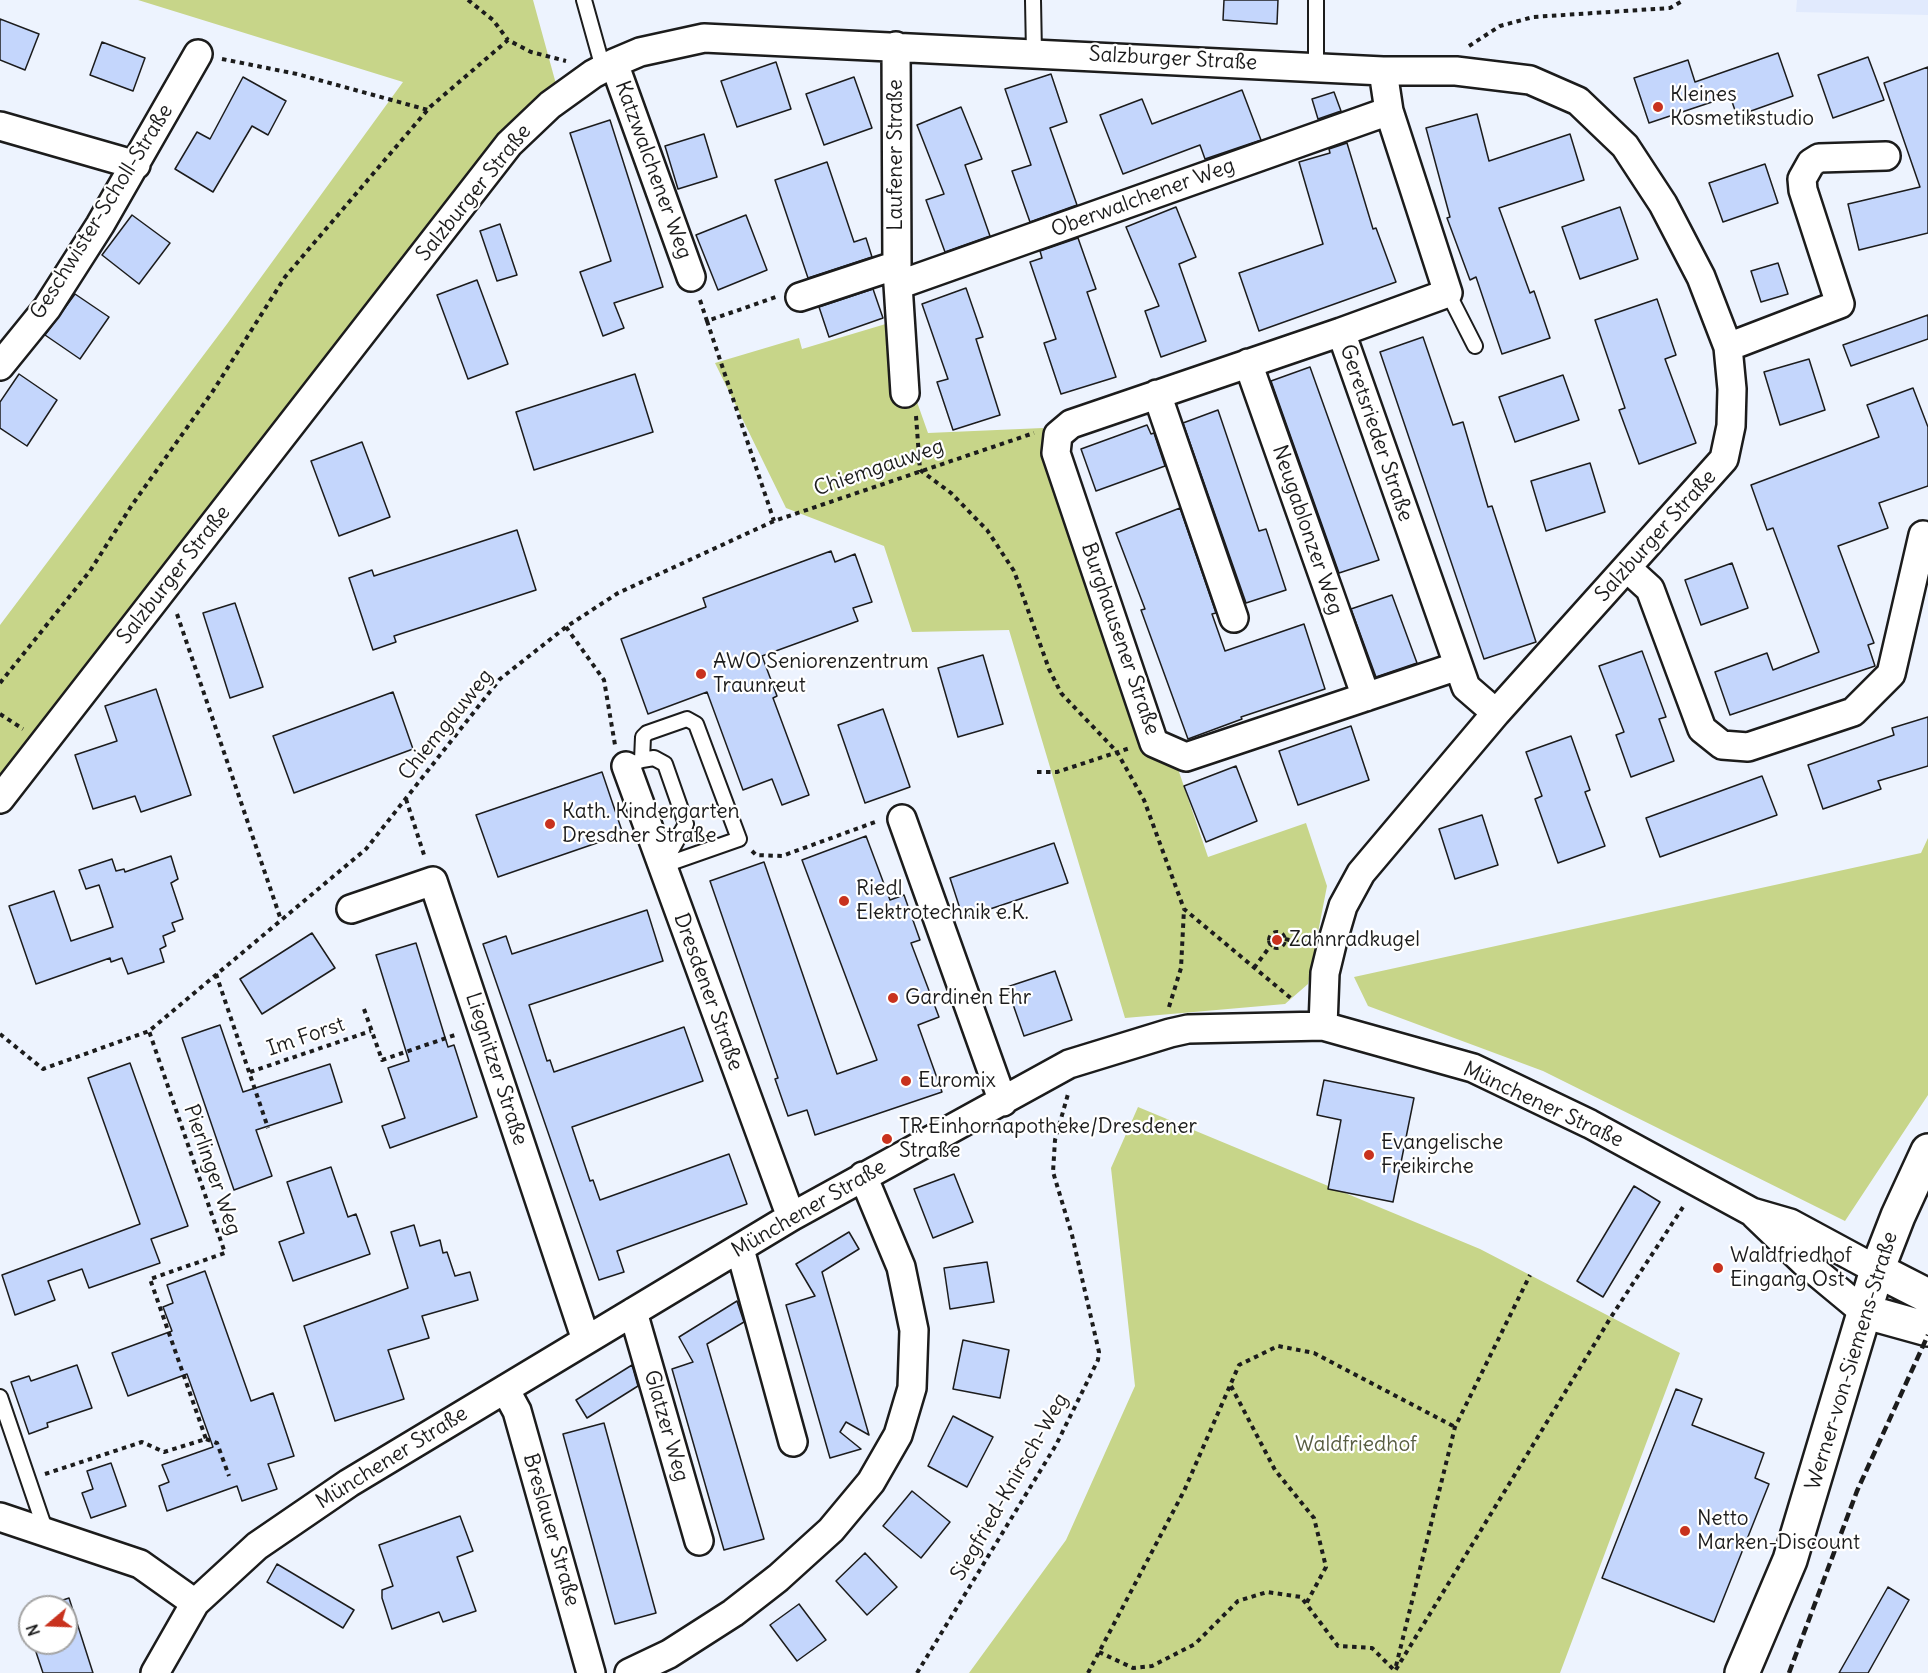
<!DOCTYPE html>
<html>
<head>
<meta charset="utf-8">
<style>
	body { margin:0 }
	#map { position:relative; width:1928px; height:1673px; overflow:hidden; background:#edf3fe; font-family:Delius,sans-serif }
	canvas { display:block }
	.north { position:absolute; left:18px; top:1595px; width:60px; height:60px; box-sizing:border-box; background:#fff; border:2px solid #a4a4a4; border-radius:50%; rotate:251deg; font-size:16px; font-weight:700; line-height:24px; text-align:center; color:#1c1c1c }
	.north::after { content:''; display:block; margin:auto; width:21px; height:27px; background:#c8321e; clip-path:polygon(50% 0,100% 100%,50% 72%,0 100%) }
</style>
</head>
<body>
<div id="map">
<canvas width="1928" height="1673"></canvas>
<div class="north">N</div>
</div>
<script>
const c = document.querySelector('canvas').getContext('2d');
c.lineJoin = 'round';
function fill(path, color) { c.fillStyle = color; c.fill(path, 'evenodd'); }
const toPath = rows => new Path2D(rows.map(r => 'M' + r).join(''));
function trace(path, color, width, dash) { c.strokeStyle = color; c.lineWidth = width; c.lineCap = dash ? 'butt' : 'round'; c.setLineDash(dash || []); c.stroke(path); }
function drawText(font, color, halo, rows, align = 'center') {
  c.font = font + ' Delius,sans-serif'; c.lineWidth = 4.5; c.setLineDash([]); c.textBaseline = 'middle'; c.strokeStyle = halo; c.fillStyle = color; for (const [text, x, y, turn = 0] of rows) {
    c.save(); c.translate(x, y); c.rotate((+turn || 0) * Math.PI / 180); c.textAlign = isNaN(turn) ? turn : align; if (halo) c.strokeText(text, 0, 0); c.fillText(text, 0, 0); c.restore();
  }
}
const built = toPath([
	[1797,0,1928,0,1928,15,1796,12]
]);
const green = toPath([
	[138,0,533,0,556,84,501,131,0,782,0,625,227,324,403,82],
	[889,323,928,433,1043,428,1149,744,1176,763,1208,857,1306,823,1327,886,1308,984,1285,1004,1125,1018,1009,630,912,632,884,546,786,508,715,363,799,338,802,349],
	[1928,838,1928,1095,1845,1221,1543,1071,1368,1006,1354,977,1921,853],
	[1138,1107,1480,1249,1680,1353,1560,1673,969,1673,1066,1540,1135,1386,1111,1168]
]);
const building = toPath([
	[1224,0,1278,0,1277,24,1223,20,1224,0],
	[0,19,39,34,25,70,0,60,0,19],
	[102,42,145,58,133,91,90,75,102,42],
	[1778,53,1793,96,1737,116,1730,96,1649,123,1634,78,1688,60,1695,82,1778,53],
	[1868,57,1884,100,1833,118,1818,75,1868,57],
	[776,62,791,109,737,127,721,81,776,62],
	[1928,67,1928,233,1859,250,1848,204,1920,187,1884,83,1928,67],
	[1051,74,1067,122,1050,128,1077,205,1030,222,1012,171,1031,165,1005,89,1051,74],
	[243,77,286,101,268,135,252,126,213,192,175,169,197,132,210,139,243,77],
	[854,77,872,128,824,145,806,94,854,77],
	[1242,90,1261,140,1205,159,1200,145,1123,174,1100,115,1142,99,1152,124,1242,90],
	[1334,92,1341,111,1318,119,1312,99,1334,92],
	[961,107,982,159,965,165,990,236,945,252,926,200,944,194,917,125,961,107],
	[1477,114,1489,161,1570,134,1584,180,1499,208,1530,293,1534,291,1550,338,1502,354,1476,277,1470,280,1447,218,1450,217,1426,128,1477,114],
	[610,120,663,287,614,303,624,328,603,336,580,272,611,261,570,133,610,120],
	[704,134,717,177,678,189,665,146,704,134],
	[1347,143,1373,229,1376,228,1396,282,1259,331,1239,273,1323,244,1299,162,1330,153,1329,149,1347,143],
	[827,162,854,242,866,238,872,257,808,278,775,180,827,162],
	[1765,164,1778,203,1723,222,1709,183,1765,164],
	[1176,207,1196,257,1179,264,1206,341,1161,357,1145,311,1159,306,1126,227,1176,207],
	[1620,207,1638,259,1580,279,1562,227,1620,207],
	[132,215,170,243,139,284,102,255,132,215],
	[746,215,767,270,718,290,696,235,746,215],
	[500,224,517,275,497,281,480,231,500,224],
	[1078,238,1096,289,1087,292,1116,377,1061,394,1044,343,1056,339,1030,262,1042,258,1040,251,1078,238],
	[1778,263,1788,294,1761,302,1751,271,1778,263],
	[477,280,508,364,468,379,437,295,477,280],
	[966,288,983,337,976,339,1000,415,953,430,937,382,948,379,922,304,966,288],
	[873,289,883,318,829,337,819,307,873,289],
	[75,294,109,317,80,359,45,335,75,294],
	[1657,299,1676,355,1665,359,1696,443,1639,464,1619,410,1625,408,1595,320,1657,299],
	[1928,315,1928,339,1851,366,1843,345,1928,315],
	[1423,337,1453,425,1463,422,1488,507,1492,506,1536,642,1484,659,1380,352,1423,337],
	[1809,359,1825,410,1780,425,1764,372,1809,359],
	[1310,367,1379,560,1339,573,1271,381,1310,367],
	[19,374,57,400,27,446,0,428,0,402,19,374],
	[635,374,653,432,534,470,516,412,635,374],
	[1563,375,1579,420,1515,442,1499,397,1563,375],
	[1913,388,1928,427,1928,486,1879,503,1888,528,1838,546,1874,643,1868,645,1875,666,1730,715,1715,672,1767,653,1773,670,1819,652,1773,528,1767,530,1751,485,1879,437,1867,405,1913,388],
	[1218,410,1259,531,1266,529,1286,590,1246,603,1183,423,1218,410],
	[1147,425,1151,434,1154,433,1165,466,1096,491,1081,449,1147,425],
	[362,442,390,517,339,536,311,461,362,442],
	[1590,463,1605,512,1546,531,1531,481,1590,463],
	[1180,508,1216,613,1212,614,1225,651,1304,624,1325,689,1241,717,1242,719,1188,739,1141,610,1145,609,1116,533,1180,508],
	[517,530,536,590,394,636,396,642,373,650,349,578,372,570,374,576,517,530],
	[831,551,835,562,855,554,872,602,853,608,858,621,762,656,777,696,773,698,809,795,782,805,772,779,743,790,707,692,648,714,621,639,706,607,703,598,831,551],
	[1732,563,1748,608,1701,625,1685,580,1732,563],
	[1392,595,1417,663,1376,677,1351,609,1392,595],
	[235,603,263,687,230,698,203,613,235,603],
	[1642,651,1666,717,1659,719,1674,761,1631,777,1616,735,1624,732,1599,666,1642,651],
	[983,655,1003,724,958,737,938,668,983,655],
	[156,689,191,795,141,812,135,796,93,809,75,755,117,741,105,706,156,689],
	[393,692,413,749,294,793,273,736,393,692],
	[883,709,910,787,865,803,838,725,883,709],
	[1928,717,1928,766,1878,781,1881,789,1823,809,1808,765,1894,735,1892,728,1928,717],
	[1351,726,1369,780,1298,805,1279,751,1351,726],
	[1571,736,1590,790,1585,792,1605,846,1558,863,1535,799,1542,796,1526,752,1571,736],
	[1236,766,1257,821,1206,842,1184,786,1236,766],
	[602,772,623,834,498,877,476,815,602,772],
	[1762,776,1777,815,1660,857,1646,818,1762,776],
	[1482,815,1498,865,1455,879,1439,829,1482,815],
	[866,836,890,900,904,895,920,940,911,943,939,1017,918,1025,942,1092,815,1135,807,1110,788,1116,775,1079,778,1078,710,881,764,862,837,1074,877,1060,802,860,866,836],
	[1054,843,1068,883,963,918,950,878,1054,843],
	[171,856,178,879,171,883,183,919,172,923,175,931,163,936,166,946,160,949,164,962,128,974,122,958,111,962,110,958,36,984,9,906,54,891,71,941,113,927,99,885,86,889,79,870,112,859,116,871,124,869,125,872,171,856],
	[647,910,663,961,529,1005,547,1061,550,1060,554,1072,684,1027,703,1081,572,1127,590,1181,593,1180,600,1200,729,1154,747,1204,617,1251,624,1272,599,1280,483,944,506,936,512,954,647,910],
	[312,933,335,968,262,1014,240,979,312,933],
	[416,943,448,1047,454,1045,477,1117,390,1148,382,1126,405,1118,388,1068,409,1061,376,955,416,943],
	[1055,971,1072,1020,1024,1036,1007,987,1055,971],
	[220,1025,243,1092,330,1064,342,1102,256,1130,272,1176,234,1190,182,1038,220,1025],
	[130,1063,188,1226,151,1239,160,1263,89,1288,82,1269,48,1281,55,1300,15,1315,2,1275,140,1224,88,1078,130,1063],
	[1324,1080,1414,1098,1393,1202,1328,1189,1341,1120,1317,1115,1324,1080],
	[331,1167,348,1217,356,1214,370,1254,293,1281,279,1242,304,1233,287,1182,331,1167],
	[954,1174,973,1222,933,1238,914,1189,954,1174],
	[1634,1186,1660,1202,1603,1297,1577,1281,1634,1186],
	[414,1225,420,1246,440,1240,443,1253,447,1252,455,1276,470,1272,478,1300,422,1316,429,1338,388,1350,404,1399,335,1421,304,1326,408,1288,391,1232,414,1225],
	[849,1232,859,1249,822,1272,869,1435,846,1422,840,1432,861,1449,830,1458,786,1305,815,1296,796,1264,849,1232],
	[987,1262,994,1302,950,1309,944,1268,987,1262],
	[205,1271,251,1401,273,1393,294,1456,268,1464,277,1489,242,1501,237,1486,167,1511,159,1486,169,1482,162,1465,213,1447,187,1374,128,1396,112,1353,172,1331,163,1307,173,1303,167,1285,205,1271],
	[737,1301,744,1322,707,1344,764,1539,724,1550,672,1369,693,1362,679,1337,737,1301],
	[963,1340,1009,1350,1000,1398,953,1389,963,1340],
	[77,1365,92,1408,47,1423,48,1427,29,1434,11,1382,29,1376,31,1381,77,1365],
	[632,1365,638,1386,587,1418,576,1400,632,1365],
	[1676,1389,1702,1399,1692,1425,1764,1453,1755,1478,1769,1484,1714,1622,1602,1578,1676,1389],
	[953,1416,993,1437,967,1487,928,1466,953,1416],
	[604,1423,656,1613,615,1624,563,1434,604,1423],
	[111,1463,126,1506,91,1518,82,1493,93,1489,87,1471,111,1463],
	[912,1491,950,1522,921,1558,883,1526,912,1491],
	[460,1516,473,1551,457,1557,476,1611,443,1622,439,1612,392,1629,382,1598,382,1590,393,1586,379,1545,460,1516],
	[865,1553,897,1587,867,1615,836,1581,865,1553],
	[277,1564,354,1610,343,1628,267,1582,277,1564],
	[1888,1587,1909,1600,1868,1673,1839,1673,1888,1587],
	[69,1598,93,1673,43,1673,33,1643,66,1643,66,1607,42,1607,69,1598],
	[799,1604,826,1640,797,1661,770,1625,799,1604]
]);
const path = toPath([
	[468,0,493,20,508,40],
	[1469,46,1500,26,1533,17,1670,8,1684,0],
	[222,59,297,74,428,110],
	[700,300,707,321,776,297],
	[707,321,774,521],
	[916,416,920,470,951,493,987,530,1014,571,1049,669,1061,693,1117,752,1144,800,1184,909,1293,1000],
	[177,614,281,920],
	[566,627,604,680,615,745],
	[0,683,90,571,132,505,213,391,285,277,430,107,508,40,531,52,566,61],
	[0,714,23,729],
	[1037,772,1057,772,1130,748],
	[406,799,425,858],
	[752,851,756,855,782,856,878,821],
	'1269 940a8 8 0 1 1 16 0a8 8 0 1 1-16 0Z',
	[1285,939,1308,944],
	[1254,968,1271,945],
	[216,974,268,1128],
	[1169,1007,1181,968,1184,909],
	[364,1009,382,1060,458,1034],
	[0,1034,43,1069,149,1031,366,849,500,679,566,627,618,593,774,521,1034,433],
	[250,1072,371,1031],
	[1231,1386,1275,1470,1314,1518,1326,1567,1306,1604],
	[206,1439,217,1443,229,1476],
	[45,1474,142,1442,164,1452,206,1439,150,1279,225,1253,149,1031],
	[1099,1652,1133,1668,1152,1666,1195,1644,1238,1601,1267,1592,1301,1597,1338,1646,1372,1648,1395,1671,1611,1317,1685,1204],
	[1396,1666,1455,1427,1530,1275],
	[917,1673,1056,1445,1098,1360,1099,1352,1072,1235,1053,1172,1055,1140,1068,1094],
	[1088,1673,1184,1491,1239,1365,1278,1346,1314,1353,1455,1427]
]);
const lane = toPath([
	[584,0,603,68],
	[1033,0,1034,53],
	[1316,0,1316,67],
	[1448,293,1475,346],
	[642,760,654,758,665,764,686,824,663,865],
	[626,766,642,760,643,737,647,733,687,719,696,724,739,839,662,866],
	[0,1397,44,1526,43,1531]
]);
const street = toPath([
	[614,63,691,277],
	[1383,71,1389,111,1448,293,1341,332,1466,687,1496,713],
	[0,126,136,165],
	[897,269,905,393],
	[898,285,1389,111],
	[800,297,897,265,896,46],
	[1341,332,1071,424,1058,435,1056,453,1154,743,1186,757,1458,666],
	[1728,347,1840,304,1803,190,1802,179,1811,163,1819,158,1886,156],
	[1248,363,1366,697],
	[0,366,47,308,100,225,198,54],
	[1157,394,1234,618],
	[1627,568,1650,589,1702,729,1722,745,1748,747,1853,712,1891,674,1923,535],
	[626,766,791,1217],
	[0,799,509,144,550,105,593,74,614,63,640,52,704,38,1383,71,1456,71,1530,80,1578,101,1625,146,1663,204,1701,277,1728,347,1732,389,1731,426,1724,459,1496,713,1361,873,1343,906,1333,940,1325,973,1323,1026],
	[902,819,1003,1102],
	[351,909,433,881,586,1340],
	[1755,1215,1804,1262,1863,1311],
	[740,1249,793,1442],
	[633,1312,699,1541],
	[505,1389,517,1411,591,1673],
	[0,1517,140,1564,195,1603],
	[155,1673,195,1603,257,1546,349,1483,791,1217,1069,1064,1170,1033,1188,1029,1323,1026,1473,1068,1590,1124,1752,1212,1790,1223,1877,1270],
	[629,1673,669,1654,733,1613,778,1578,831,1530,871,1482,898,1435,912,1388,914,1330,901,1267,863,1176]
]);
const secondary = toPath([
	[1877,1270,1928,1296],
	[1863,1311,1928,1329],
	[1742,1673,1790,1560,1877,1270,1898,1216,1928,1151]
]);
const rail = toPath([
	[1789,1673,1857,1491,1928,1335]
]);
const markers = [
	[1658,107,6,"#c8321e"],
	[701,674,6,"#c8321e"],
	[550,824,6,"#c8321e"],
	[844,901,6,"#c8321e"],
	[1277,940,6,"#c8321e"],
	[893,998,6,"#c8321e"],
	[906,1081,6,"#c8321e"],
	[887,1139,6,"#c8321e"],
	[1369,1155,6,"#c8321e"],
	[1718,1268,6,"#c8321e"],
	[1685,1531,6,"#c8321e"]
];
const streetNames = [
	["Salzburger Straße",1173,59,3],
	["Laufener Straße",896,155,-90],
	["Katzwalchener Weg",653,170,70],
	["Salzburger Straße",474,193,-51],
	["Oberwalchener Weg",1143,198,-20],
	["Geschwister-Scholl-Straße",102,212,-58],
	["Geretsrieder Straße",1376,433,71],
	["Chiemgauweg",879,468,-19],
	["Neugablonzer Weg",1307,530,71],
	["Salzburger Straße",1656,536,-48],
	["Salzburger Straße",174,575,-52],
	["Burghausener Straße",1120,639,71],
	["Chiemgauweg",446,725,-51],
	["Dresdener Straße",708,992,70],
	["Im Forst",306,1037,-19],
	["Liegnitzer Straße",496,1069,72],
	["Münchener Straße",1543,1105,25],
	["Pierlinger Weg",212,1170,71],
	["Münchener Straße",809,1209,-30],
	["Werner-von-Siemens-Straße",1852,1361,-73],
	["Glatzer Weg",666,1426,74],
	["Münchener Straße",392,1458,-32],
	["Siegfried-Knirsch-Weg",1010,1487,-60],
	["Breslauer Straße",551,1530,74]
];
const poiNames = [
	["Kleines",1670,95],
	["Kosmetikstudio",1670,119],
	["AWO Seniorenzentrum",713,662],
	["Traunreut",713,686],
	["Kath. Kindergarten",562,812],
	["Dresdner Straße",562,836],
	["Riedl",856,889],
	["Elektrotechnik e.K.",856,913],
	["Zahnradkugel",1289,940],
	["Gardinen Ehr",905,998],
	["Euromix",918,1081],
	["TR Einhornapotheke/Dresdener",899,1127],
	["Straße",899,1151],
	["Evangelische",1381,1143],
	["Freikirche",1381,1167],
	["Waldfriedhof",1730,1256],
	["Eingang Ost",1730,1280],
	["Netto",1697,1519],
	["Marken-Discount",1697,1543]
];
const parkNames = [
	["Waldfriedhof",1356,1445]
];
fill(built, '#e1eafd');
fill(green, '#c7d589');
fill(building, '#c4d6fc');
trace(building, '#1c1c1c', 1.5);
trace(lane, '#1c1c1c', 18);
trace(street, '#1c1c1c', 32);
trace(secondary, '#1c1c1c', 38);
trace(path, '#1c1c1c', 4, [4.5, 4.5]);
trace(lane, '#fff', 14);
trace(street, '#fff', 27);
trace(secondary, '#fff', 33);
trace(rail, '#1c1c1c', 4.5, [9, 4.5]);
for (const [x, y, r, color] of markers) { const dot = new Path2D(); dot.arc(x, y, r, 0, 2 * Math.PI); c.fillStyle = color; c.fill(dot); trace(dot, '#fff', 2); }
drawText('21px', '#1c1c1c', '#fff', streetNames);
drawText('21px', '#1c1c1c', '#fff', poiNames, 'left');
drawText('21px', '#585d42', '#fff', parkNames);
</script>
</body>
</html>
